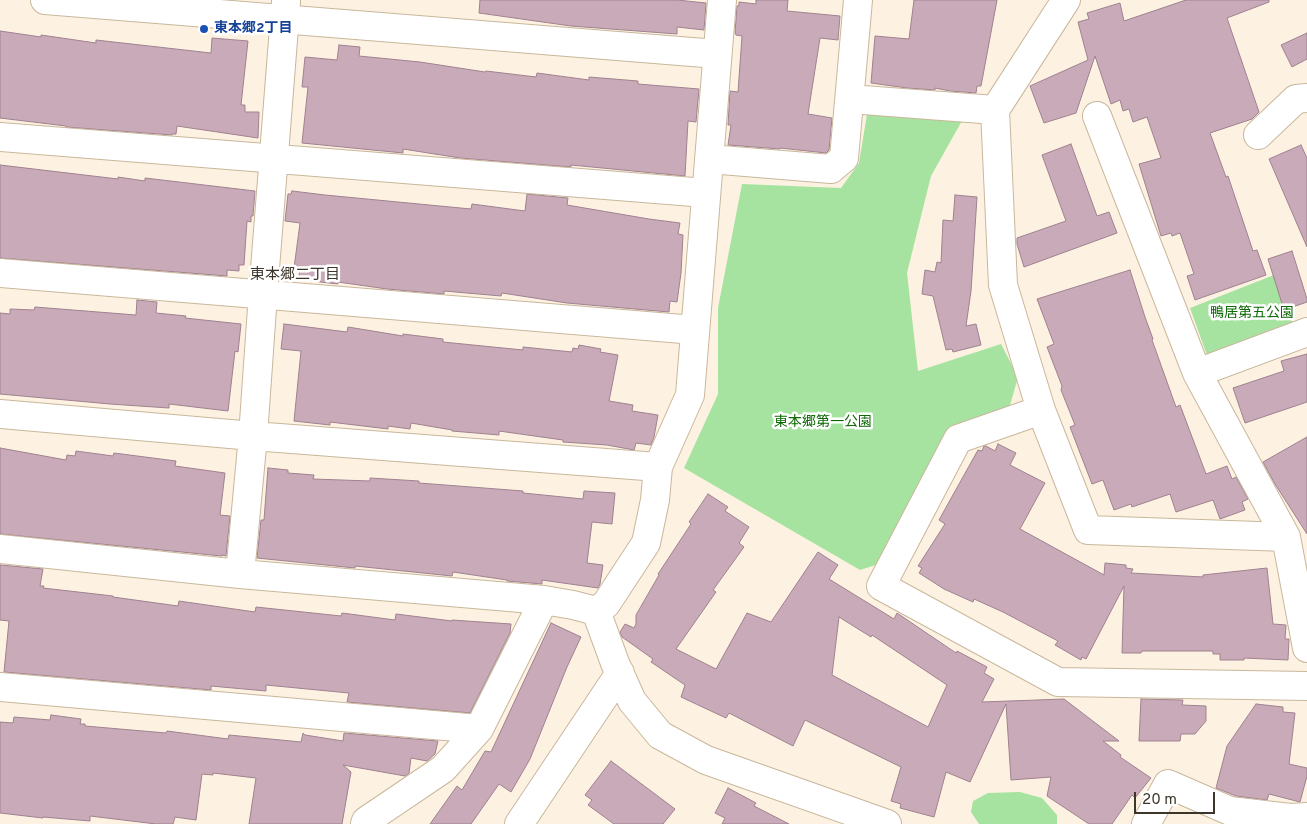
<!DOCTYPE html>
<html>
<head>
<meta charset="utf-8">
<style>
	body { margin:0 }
	#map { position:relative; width:1307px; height:824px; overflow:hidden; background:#fdf2e1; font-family:Overpass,sans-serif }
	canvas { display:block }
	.scale { position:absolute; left:1134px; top:792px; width:81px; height:22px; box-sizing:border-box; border:2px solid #3c352a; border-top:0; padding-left:6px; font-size:15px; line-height:18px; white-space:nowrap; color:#3c352a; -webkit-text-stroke:4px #fff; paint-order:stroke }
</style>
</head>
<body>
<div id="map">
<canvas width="1307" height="824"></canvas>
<div class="scale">20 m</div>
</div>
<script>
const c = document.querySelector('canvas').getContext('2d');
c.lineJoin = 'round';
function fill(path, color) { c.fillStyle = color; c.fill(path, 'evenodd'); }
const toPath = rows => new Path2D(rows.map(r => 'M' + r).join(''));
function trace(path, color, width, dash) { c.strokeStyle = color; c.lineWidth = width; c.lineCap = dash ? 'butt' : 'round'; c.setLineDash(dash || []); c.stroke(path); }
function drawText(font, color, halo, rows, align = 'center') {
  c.font = font + ' Overpass,"Noto Sans JP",sans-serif'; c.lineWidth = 5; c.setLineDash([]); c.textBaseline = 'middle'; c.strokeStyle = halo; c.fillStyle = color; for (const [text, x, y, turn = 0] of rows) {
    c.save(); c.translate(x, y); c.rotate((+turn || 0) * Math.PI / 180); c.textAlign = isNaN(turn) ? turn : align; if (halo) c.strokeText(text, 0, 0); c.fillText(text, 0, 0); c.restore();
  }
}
const green = toPath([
	[868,108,963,119,931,176,907,273,918,371,1001,344,1018,377,1009,409,952,433,882,563,860,570,684,468,718,394,718,308,742,184,841,188,859,163],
	[1274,275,1295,328,1208,358,1190,308],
	[1020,792,1042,798,1057,815,1057,824,979,824,971,812,973,801,988,793]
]);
const building = toPath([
	[480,0,677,0,706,3,704,30,677,27,677,34,571,26,479,13,480,0],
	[756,0,788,0,787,11,840,16,838,40,820,38,808,114,832,118,829,150,826,153,780,148,780,149,728,145,731,125,728,125,730,91,738,92,742,36,736,35,735,33,737,6,739,6,739,2,756,4,756,0],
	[914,0,997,0,981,86,977,86,976,93,950,91,935,88,935,90,907,88,871,83,875,36,909,39,914,0],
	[1186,0,1269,0,1269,2,1227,18,1259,112,1252,119,1210,133,1226,177,1228,176,1253,251,1257,250,1266,275,1195,300,1187,276,1194,274,1180,233,1172,236,1171,233,1161,236,1139,164,1161,158,1147,117,1133,122,1129,109,1123,111,1120,100,1111,104,1095,56,1076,113,1044,123,1030,86,1088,60,1078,22,1089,19,1087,13,1120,3,1124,21,1186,0],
	[0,31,41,37,41,35,96,43,96,40,211,53,212,38,248,41,241,105,245,105,245,112,259,112,258,138,177,126,176,134,172,134,172,135,66,127,66,126,0,118,0,31],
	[1307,33,1307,59,1292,67,1281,45,1307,33],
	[339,45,360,47,359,56,420,62,485,72,486,71,536,77,537,73,589,80,589,77,638,81,638,84,699,89,696,122,688,121,685,176,571,165,571,167,460,158,403,149,403,153,302,143,308,87,302,87,305,57,337,60,339,45],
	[1071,144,1097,216,1109,212,1117,233,1024,267,1017,244,1017,238,1066,221,1042,155,1071,144],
	[1301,145,1307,158,1307,247,1269,159,1301,145],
	[0,165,118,179,118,177,145,181,145,178,255,191,253,216,251,216,251,222,247,221,244,265,239,265,239,271,227,270,227,276,0,258,0,165],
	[292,191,325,195,471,209,472,204,525,211,527,194,568,198,567,205,649,219,680,223,678,234,683,235,681,273,677,302,670,301,669,312,567,303,502,293,501,296,444,291,444,294,387,289,338,282,338,284,312,281,313,278,299,276,300,269,294,268,300,223,285,221,288,194,291,194,292,191],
	[955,195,977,197,971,291,966,326,976,324,981,345,953,352,952,349,946,350,933,296,922,294,925,270,935,272,937,262,941,263,943,220,953,221,955,195],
	[1292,251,1307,299,1307,302,1284,310,1268,259,1292,251],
	[1130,270,1145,317,1153,339,1152,340,1176,407,1180,405,1206,474,1227,466,1232,479,1236,477,1248,499,1242,502,1245,510,1220,519,1213,500,1176,512,1170,494,1132,507,1131,504,1114,510,1103,480,1092,484,1070,427,1075,425,1061,390,1062,386,1047,347,1054,344,1037,299,1130,270],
	[137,300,157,302,156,313,186,316,185,318,241,324,238,352,235,351,228,411,169,404,169,408,110,404,0,394,0,313,10,314,10,309,34,310,35,307,136,315,137,300],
	[284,324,347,332,348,327,403,336,403,334,443,339,443,342,523,350,523,347,572,352,573,348,578,349,579,345,601,349,600,352,618,355,609,401,633,405,632,411,658,415,654,437,651,445,636,443,634,450,607,445,563,442,563,440,499,431,499,435,452,431,452,430,411,423,410,429,388,426,388,429,330,422,330,425,294,421,301,351,281,349,284,324],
	[1307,354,1307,402,1245,423,1233,388,1284,371,1281,361,1307,354],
	[1307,437,1307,534,1275,484,1263,462,1307,437],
	[998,444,1016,453,1010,465,1045,483,1020,529,1104,575,1105,563,1126,565,1126,568,1133,569,1131,573,1203,577,1203,575,1267,568,1273,624,1286,625,1285,639,1289,639,1288,660,1244,658,1244,660,1220,660,1220,654,1213,654,1213,651,1142,651,1141,653,1122,653,1124,586,1086,659,1082,657,1081,660,1055,645,1058,641,1003,612,974,599,973,602,944,589,919,573,922,568,918,566,945,524,939,520,978,450,982,451,984,446,986,446,995,451,998,444],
	[0,448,66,460,67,455,75,456,76,451,113,456,114,453,176,461,175,466,225,473,220,515,230,516,226,556,222,555,222,556,0,534,0,448],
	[268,468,288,470,288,473,314,475,313,479,370,481,370,478,419,481,419,483,523,491,523,493,583,499,584,491,615,493,612,524,592,522,587,563,603,565,600,584,598,588,542,580,542,584,507,581,507,580,453,572,452,576,355,566,355,568,257,558,261,520,264,520,268,468],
	[708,494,728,507,725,511,749,527,739,543,744,547,713,590,716,592,676,649,716,669,747,613,771,622,818,552,838,565,829,579,894,619,897,613,956,653,957,651,987,667,984,673,994,679,982,702,1064,699,1119,741,1103,741,1121,755,1120,757,1151,778,1135,798,1132,795,1112,824,1089,824,1047,796,1051,777,1011,780,1006,704,970,782,946,772,934,817,900,808,901,804,891,801,901,767,805,720,793,746,729,713,726,718,681,697,685,685,651,662,653,659,622,637,620,632,625,624,634,628,636,624,636,615,659,575,658,574,691,524,689,522,708,494],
	[839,617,871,637,872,635,947,685,928,727,832,675,839,617],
	[0,565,43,569,40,586,44,586,43,588,113,596,113,597,178,606,179,601,255,612,256,607,341,616,342,613,395,620,396,614,452,621,452,620,511,624,510,633,470,713,347,702,349,693,266,685,266,691,211,686,211,690,4,672,9,621,0,620,0,565],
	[551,623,581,637,567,667,530,759,511,792,499,784,471,824,430,824,457,786,462,790,485,751,491,752,551,623],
	[1141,699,1183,700,1182,705,1206,706,1206,721,1195,734,1181,734,1180,741,1139,741,1141,699],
	[1256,704,1283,707,1283,712,1295,713,1289,764,1307,768,1307,776,1300,802,1269,794,1267,800,1236,796,1216,788,1227,746,1256,704],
	[51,715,81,719,80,724,85,724,85,726,166,733,167,731,228,739,229,735,301,742,303,733,305,735,343,741,344,733,438,741,435,754,427,761,411,758,409,773,405,776,343,765,351,772,342,824,249,824,256,778,213,773,213,775,202,774,196,820,175,817,173,824,156,824,90,816,90,821,43,817,43,818,0,813,0,722,13,723,14,717,50,720,51,715],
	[611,761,675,809,663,824,614,824,588,805,592,800,585,795,611,761],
	[728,788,756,803,754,806,789,824,722,824,725,818,715,813,728,788]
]);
const minor = toPath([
	[45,0,717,54],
	[722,0,690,395,658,467,655,500,646,543,606,604,596,611,615,663,632,701,660,735,706,760,887,824],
	[1066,0,995,110,1003,285,1041,410,1088,530,1286,537],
	[850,99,995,110],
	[1097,116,1197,373,1286,537,1307,648],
	[1258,135,1296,99,1307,98],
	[0,137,706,193],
	[709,159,831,169,844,158,858,0],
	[0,273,695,330],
	[1197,373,1307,332],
	[1041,410,958,439,881,586,1058,682,1307,686],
	[0,414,253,436,658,467],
	[0,549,240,574,544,600,573,605,596,611],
	[240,574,253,436,263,294,286,2],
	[0,687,479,729],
	[365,824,366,821,443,769,479,729,544,600],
	[519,824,620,673],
	[1146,824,1168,784,1230,811,1290,818,1307,817]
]);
const markers = [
	[204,29,5,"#1a4fb4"]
];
const transitNames = [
	["東本郷2丁目",214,29]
];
const parkNames = [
	["鴨居第五公園",1252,314],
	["東本郷第一公園",823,423]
];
const neighbourhoodNames = [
	["東本郷二丁目",295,276]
];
fill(green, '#a7e3a0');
fill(building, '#c9aab9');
trace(building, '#9f818f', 1);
trace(minor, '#c9b79c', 30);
trace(minor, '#fff', 28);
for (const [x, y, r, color] of markers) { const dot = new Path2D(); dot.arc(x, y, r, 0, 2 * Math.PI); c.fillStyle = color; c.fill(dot); trace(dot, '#fff', 2); }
drawText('bold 14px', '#164399', '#fff', transitNames, 'left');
drawText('14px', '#0c6904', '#fff', parkNames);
drawText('15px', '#3c352a', '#fff', neighbourhoodNames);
</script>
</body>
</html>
